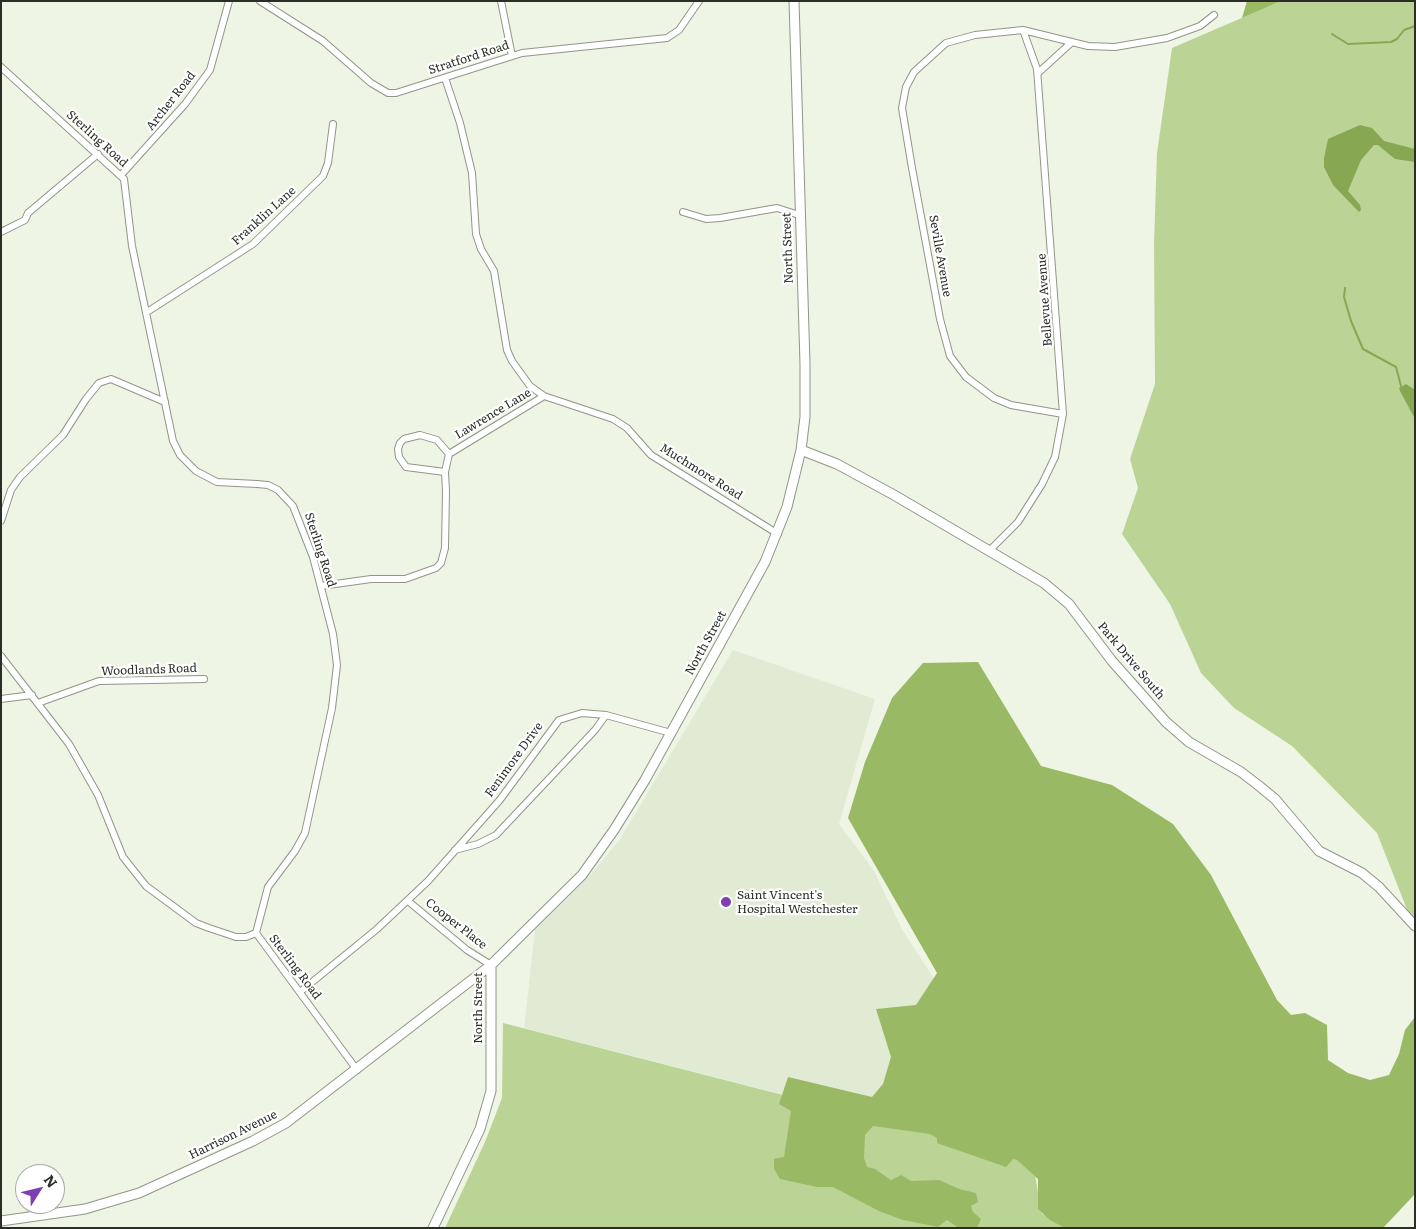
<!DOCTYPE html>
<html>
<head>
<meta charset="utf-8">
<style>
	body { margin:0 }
	#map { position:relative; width:1416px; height:1229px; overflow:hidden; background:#eef5e5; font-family:Literata,serif }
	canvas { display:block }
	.frame { position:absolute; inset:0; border:2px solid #2b2d27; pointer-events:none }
	.north { position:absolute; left:15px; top:1164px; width:50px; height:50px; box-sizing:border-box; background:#fff; border:1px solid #aaaba9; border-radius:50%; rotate:54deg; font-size:14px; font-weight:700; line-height:20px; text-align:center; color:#2b2d27 }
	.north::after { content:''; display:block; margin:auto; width:18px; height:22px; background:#7f3fb4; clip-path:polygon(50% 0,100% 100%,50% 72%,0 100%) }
</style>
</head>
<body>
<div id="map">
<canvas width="1416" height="1229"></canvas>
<div class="frame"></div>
<div class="north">N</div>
</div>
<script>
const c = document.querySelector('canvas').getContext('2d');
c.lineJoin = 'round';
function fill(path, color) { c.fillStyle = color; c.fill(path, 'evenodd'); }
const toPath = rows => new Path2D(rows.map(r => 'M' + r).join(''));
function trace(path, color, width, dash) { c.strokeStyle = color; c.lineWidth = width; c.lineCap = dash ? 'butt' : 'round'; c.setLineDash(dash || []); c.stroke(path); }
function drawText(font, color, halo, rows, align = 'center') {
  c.font = font + ' Literata,serif'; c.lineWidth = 4.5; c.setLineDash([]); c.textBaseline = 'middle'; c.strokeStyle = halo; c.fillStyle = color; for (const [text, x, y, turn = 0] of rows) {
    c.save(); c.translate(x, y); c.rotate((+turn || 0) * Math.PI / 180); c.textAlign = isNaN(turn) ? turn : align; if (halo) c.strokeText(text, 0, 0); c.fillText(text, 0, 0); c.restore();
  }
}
const built = toPath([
	[733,650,875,699,839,824,874,871,902,929,986,1060,972,1143,524,1028,535,930,591,874,620,839]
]);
const green = toPath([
	[1281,1,1415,1,1415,919,1408,912,1377,833,1292,746,1234,708,1201,673,1170,604,1122,534,1138,488,1130,459,1155,384,1154,244,1157,153,1172,48],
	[503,1023,1032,1159,1042,1214,1102,1228,445,1228,485,1142,502,1098]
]);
const forest = toPath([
	[1247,1,1281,1,1242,18],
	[978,662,1041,766,1112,785,1173,824,1211,875,1277,1000,1291,1015,1305,1013,1327,1025,1328,1060,1348,1073,1370,1080,1389,1075,1399,1054,1405,1030,1415,1017,1415,1194,1383,1228,1065,1228,1050,1220,1038,1209,1038,1179,1017,1160,1013,1159,1006,1167,937,1143,937,1138,930,1134,873,1126,865,1135,864,1158,867,1167,875,1169,891,1180,901,1175,911,1181,939,1180,959,1189,976,1193,978,1202,971,1206,973,1212,981,1219,977,1228,957,1227,947,1220,938,1227,903,1220,879,1211,833,1187,817,1187,780,1179,774,1169,774,1159,784,1157,791,1111,779,1104,788,1077,872,1097,883,1084,891,1057,876,1009,916,1005,937,973,848,818,865,762,892,698,923,663]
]);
const water = toPath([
	[1360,125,1372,128,1384,141,1415,149,1415,162,1395,159,1378,145,1374,145,1361,160,1348,191,1360,205,1361,210,1359,212,1333,185,1324,167,1324,158,1328,139],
	[1406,384,1415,390,1415,419,1400,391,1399,388]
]);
const stream = toPath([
	[1332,34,1348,44,1391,42,1397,39,1404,30,1415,26],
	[1345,288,1344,297,1351,321,1363,349,1396,367,1401,386]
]);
const street = toPath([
	[260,1,323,41,371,83,388,93,396,93,522,53,667,38,679,30,699,1],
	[501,1,512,56],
	[1,67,124,179,132,246,173,441,180,455,196,471,217,482,257,484,268,485,278,490,293,506,313,557,333,634,337,665,332,708,305,833,295,851,268,887,256,933,357,1070],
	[1038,73,1072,42],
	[445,78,460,123,472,173,476,234,481,249,494,271,507,350,512,361,530,386,544,396,613,419,627,428,651,455,778,534],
	[121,175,185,104,210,70,229,1],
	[683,212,706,219,720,218,777,208,799,215],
	[1,232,25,220,28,213,98,154],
	[147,312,253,244,323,176,328,163,333,124],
	[1063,414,1011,405,994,398,966,377,950,356,940,319,912,168,902,108,906,87,914,72,946,43,975,35,1023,30,1088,46,1115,47,1167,38,1200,26,1214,15],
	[445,472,406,467,399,457,398,449,400,443,404,439,420,435,437,440,449,454],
	[1,521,11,490,20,477,63,435,86,399,99,383,111,379,165,402],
	[990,550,1018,522,1042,484,1055,457,1063,414,1037,69,1023,30],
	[321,586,371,579,405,579,436,568,441,563,445,548,446,491,445,472,449,454,544,396],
	[1,656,69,744,98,795,123,857,146,886,196,923,209,928,236,937,246,937,256,933],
	[1,699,32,695],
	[38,703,99,681,204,679],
	[455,850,478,844,496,835,595,730,606,715],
	[408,901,467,950,491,965],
	[300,992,377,929,428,881,499,801,559,720,582,713,606,715,671,733]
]);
const secondary = toPath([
	[801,450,837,464,894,495,1044,583,1069,604,1112,661,1166,722,1189,742,1241,772,1258,785,1275,799,1319,851,1362,873,1379,887,1415,926],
	[1,1221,85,1209,139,1193,253,1141,286,1123,491,965,582,875,614,830,645,780,765,562,787,507,801,450,805,417,805,364,794,1],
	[433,1228,480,1129,491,1091,491,965]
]);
const markers = [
	[726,902,6,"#7f3fb4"]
];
const streetNames = [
	["Stratford Road",469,58,-18],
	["Archer Road",171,101,-52],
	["Sterling Road",97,139,42],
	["Franklin Lane",264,216,-42],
	["North Street",788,248,-92],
	["Seville Avenue",940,256,80],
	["Bellevue Avenue",1045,300,-94],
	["Lawrence Lane",493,414,-31],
	["Muchmore Road",701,472,32],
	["Sterling Road",320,550,72],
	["North Street",706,643,-61],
	["Park Drive South",1131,661,50],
	["Woodlands Road",149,670,-2],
	["Fenimore Drive",514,760,-54],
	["Cooper Place",456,924,38],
	["Sterling Road",295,967,53],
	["North Street",478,1008,-90],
	["Harrison Avenue",233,1135,-26]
];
const poiNames = [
	["Saint Vincent's",737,895],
	["Hospital Westchester",737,909]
];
fill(built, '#e1ebd4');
fill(green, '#bbd496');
fill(forest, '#99b964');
fill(water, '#87a752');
trace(stream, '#87a752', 2);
trace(street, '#909688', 8);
trace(secondary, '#909688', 11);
trace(street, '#fff', 6);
trace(secondary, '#fff', 9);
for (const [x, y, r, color] of markers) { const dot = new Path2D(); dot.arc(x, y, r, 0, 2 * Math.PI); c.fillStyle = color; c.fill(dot); trace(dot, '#fff', 2); }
drawText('12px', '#2b2d27', '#fff', streetNames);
drawText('12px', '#2b2d27', '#fff', poiNames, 'left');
</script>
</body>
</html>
